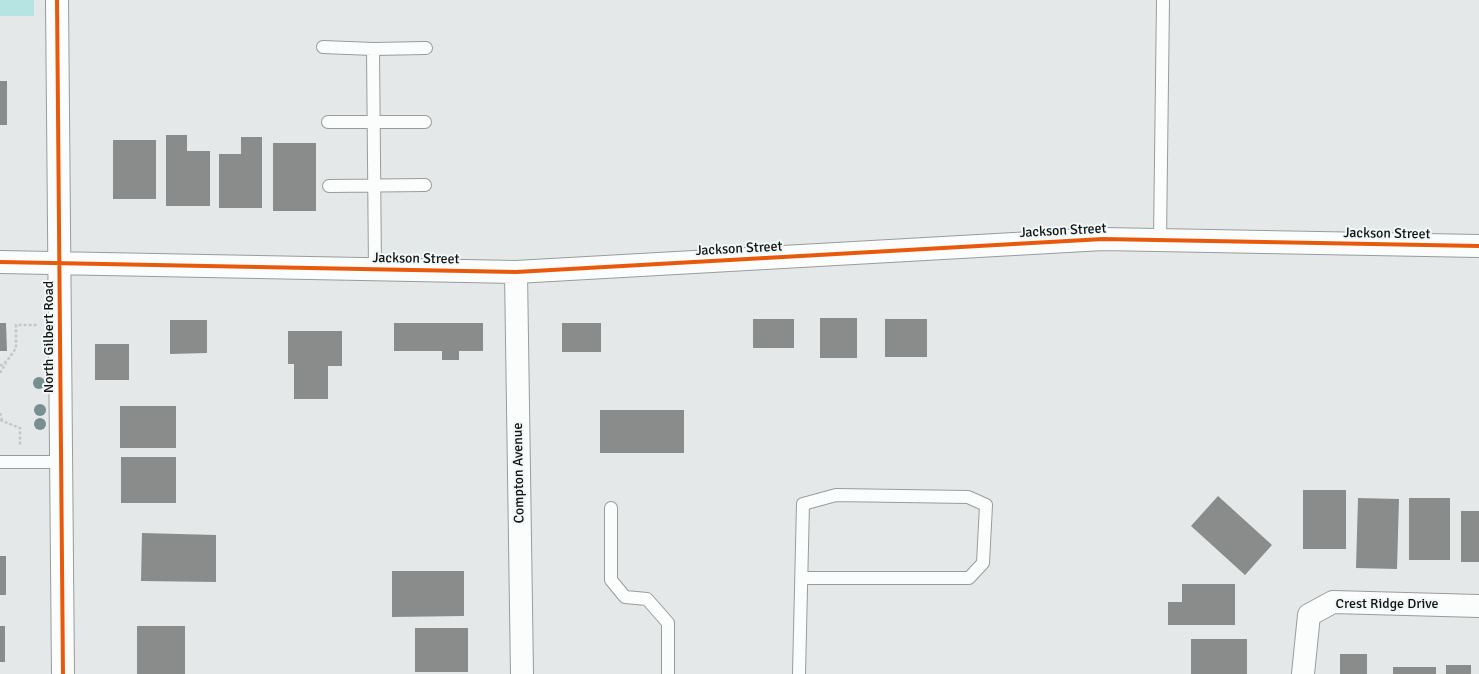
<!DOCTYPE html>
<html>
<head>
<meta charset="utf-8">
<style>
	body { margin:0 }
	canvas { display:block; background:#e4e8e8 }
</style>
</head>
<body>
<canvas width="1479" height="674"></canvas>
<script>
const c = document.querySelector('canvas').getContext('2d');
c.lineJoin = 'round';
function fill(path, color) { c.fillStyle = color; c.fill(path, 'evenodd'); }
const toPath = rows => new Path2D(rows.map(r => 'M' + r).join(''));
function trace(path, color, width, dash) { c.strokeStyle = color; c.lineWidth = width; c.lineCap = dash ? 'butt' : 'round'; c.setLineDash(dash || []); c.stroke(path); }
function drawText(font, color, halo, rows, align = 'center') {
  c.font = font + ' Signika,sans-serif'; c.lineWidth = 4; c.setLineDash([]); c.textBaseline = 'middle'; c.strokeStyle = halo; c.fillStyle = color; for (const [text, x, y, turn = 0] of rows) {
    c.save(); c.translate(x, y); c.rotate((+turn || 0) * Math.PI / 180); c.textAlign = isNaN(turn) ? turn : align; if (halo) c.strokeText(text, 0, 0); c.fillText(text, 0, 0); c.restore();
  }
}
const green = toPath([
	[0,0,34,0,34,16,0,16]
]);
const building = toPath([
	[0,81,7,81,7,125,0,125],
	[166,135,187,135,187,151,210,151,210,206,166,206],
	[241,137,262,137,262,208,219,208,219,154,241,154],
	[113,140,156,140,156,199,113,199],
	[273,143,316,143,316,211,273,211],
	[820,318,857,318,857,358,820,358],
	[753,319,794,319,794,348,753,348],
	[885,319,927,319,927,357,885,357],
	[170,320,207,320,207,353,170,354],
	[0,323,6,323,7,351,0,351],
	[394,323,483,323,483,351,459,351,459,360,442,360,442,351,394,351],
	[562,323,601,323,601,352,562,352],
	[288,331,342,331,342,366,328,366,328,399,294,399,294,364,288,364],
	[95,344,129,344,129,380,95,380],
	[120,406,176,406,176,448,120,448],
	[600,410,684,410,684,453,600,453],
	[121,457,176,457,176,503,121,503],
	[1303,490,1346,490,1346,549,1303,549],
	[1218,496,1272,545,1245,575,1191,526],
	[1358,498,1399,499,1397,569,1356,568],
	[1409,498,1450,498,1450,560,1409,560],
	[1461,511,1479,511,1479,562,1461,562],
	[142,533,216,535,216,582,141,581],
	[0,556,6,556,6,595,0,595],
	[392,571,464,571,464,616,392,617],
	[1182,584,1235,584,1235,625,1168,625,1168,602,1182,602],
	[0,626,5,626,5,662,0,662],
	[137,626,185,626,185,674,137,674],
	[415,628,468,628,468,672,415,672],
	[1191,639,1247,639,1247,674,1191,674],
	[1340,654,1367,654,1367,674,1340,674],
	[1446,665,1471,665,1471,674,1446,674],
	[1393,667,1436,667,1436,674,1393,674]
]);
const path = toPath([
	[0,366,7,361,16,348,16,325,38,325],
	[0,373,6,363],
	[0,413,2,420],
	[0,420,20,428,20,445]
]);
const lane = toPath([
	[323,47,373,49,375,270],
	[373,49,426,48],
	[328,122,425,122],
	[329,186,425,185],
	[1160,240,1163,0],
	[0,462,61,462],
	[611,508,611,580,625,597,647,599,668,623,668,674],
	[799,674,803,504,836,495,968,497,986,505,983,563,969,578,802,578]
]);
const street = toPath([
	[1303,674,1309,615,1333,602,1479,606]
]);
const secondary = toPath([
	[57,0,63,674],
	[0,262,516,272,1103,239,1479,246],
	[516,272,522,674]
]);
const cycleway = toPath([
	[57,0,63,674],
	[0,262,516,272,1103,239,1479,246]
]);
const trees = [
	[39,383],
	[40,410],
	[40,424]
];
const streetNames = [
	["Jackson Street",1063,231,-3],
	["Jackson Street",1387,234,1],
	["Jackson Street",739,249,-3],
	["Jackson Street",416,259,1],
	["North Gilbert Road",49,337,-90],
	["Compton Avenue",519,473,-91],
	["Crest Ridge Drive",1387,604]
];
fill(green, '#b5e4e2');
fill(building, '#8a8c8c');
trace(lane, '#9a9c9c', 14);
trace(street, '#9a9c9c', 24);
trace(secondary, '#9a9c9c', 24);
trace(path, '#c5c7c7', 2.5, [3, 2]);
trace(lane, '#fbfcfc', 12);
trace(street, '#fbfcfc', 22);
trace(secondary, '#fbfcfc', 22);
trace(cycleway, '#e8590c', 4);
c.fillStyle = '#778f8f';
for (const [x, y] of trees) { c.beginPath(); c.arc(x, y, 6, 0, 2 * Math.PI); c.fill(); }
drawText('14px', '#111313', '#f0f7f6', streetNames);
</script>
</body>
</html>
